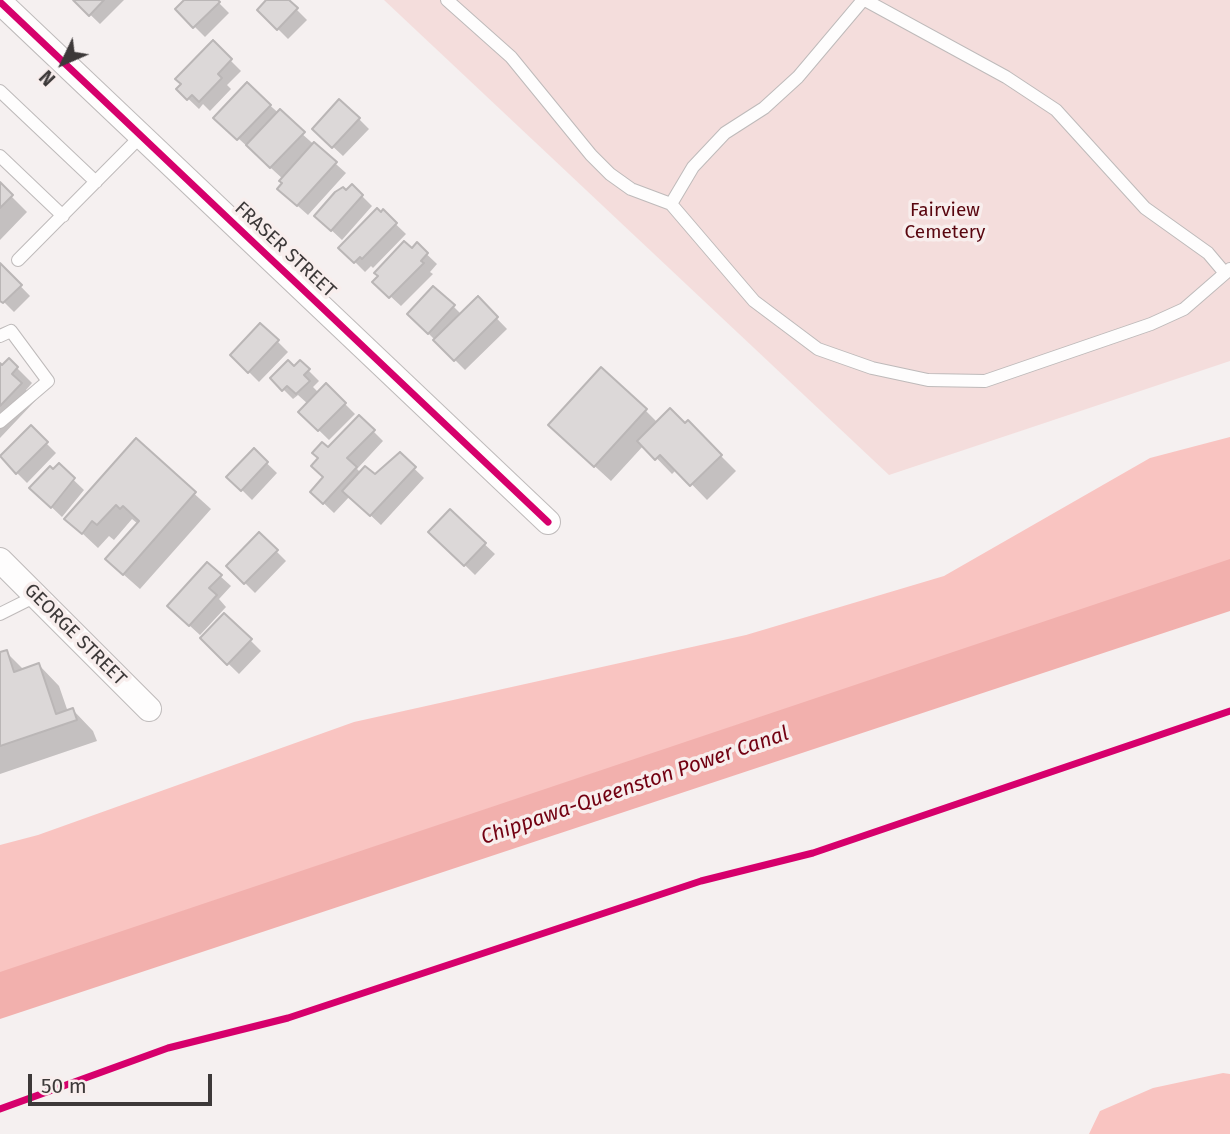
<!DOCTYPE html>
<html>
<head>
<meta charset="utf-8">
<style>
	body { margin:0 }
	#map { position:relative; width:1230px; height:1134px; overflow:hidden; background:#f5f0f0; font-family:"Fira Sans",sans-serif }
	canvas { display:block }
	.north { position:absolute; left:28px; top:28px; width:70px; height:70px; -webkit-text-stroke:5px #f8eeed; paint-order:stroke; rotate:226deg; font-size:19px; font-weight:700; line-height:28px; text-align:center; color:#3d3939 }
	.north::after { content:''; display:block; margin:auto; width:24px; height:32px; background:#3d3939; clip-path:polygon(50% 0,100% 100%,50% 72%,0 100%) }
	.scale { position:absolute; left:28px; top:1074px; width:184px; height:32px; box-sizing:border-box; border:4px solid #3d3939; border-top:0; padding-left:9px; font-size:21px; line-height:24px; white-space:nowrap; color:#3d3939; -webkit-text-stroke:5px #f8eeed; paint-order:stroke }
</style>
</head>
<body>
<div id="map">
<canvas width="1230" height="1134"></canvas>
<div class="north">N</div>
<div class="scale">50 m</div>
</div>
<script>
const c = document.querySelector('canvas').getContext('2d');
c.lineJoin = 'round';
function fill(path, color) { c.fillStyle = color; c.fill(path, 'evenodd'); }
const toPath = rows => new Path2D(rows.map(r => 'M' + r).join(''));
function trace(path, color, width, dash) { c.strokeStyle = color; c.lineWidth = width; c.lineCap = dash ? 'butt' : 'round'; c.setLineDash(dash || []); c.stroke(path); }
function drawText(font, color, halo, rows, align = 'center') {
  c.font = font + ' "Fira Sans",sans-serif'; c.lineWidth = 7; c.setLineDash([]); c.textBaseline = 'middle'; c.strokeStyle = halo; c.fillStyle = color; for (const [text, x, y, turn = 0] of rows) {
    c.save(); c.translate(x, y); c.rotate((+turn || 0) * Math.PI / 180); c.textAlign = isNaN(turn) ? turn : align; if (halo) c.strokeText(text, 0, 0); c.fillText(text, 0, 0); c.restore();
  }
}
const green = toPath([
	[384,0,1230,0,1230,361,889,475]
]);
const forest = toPath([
	[1230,437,1230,568,0,974,0,845,38,835,354,722,746,635,944,576,1150,458],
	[1223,1073,1230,1074,1230,1134,1089,1134,1100,1111,1153,1088]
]);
const water = toPath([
	[1230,559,1230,611,0,1019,0,972]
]);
const shadow = toPath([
	[75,0,124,0,100,24],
	[186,0,216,0,229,13,205,37,177,9],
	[268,0,287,0,307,20,288,39,259,10],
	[213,43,241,71,227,85,231,89,210,111,203,104,199,109,178,89],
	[247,85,346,173,308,215,290,199,283,179,216,118],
	[359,119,369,129,343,156,314,129],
	[0,185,27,212,0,240],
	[362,196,372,206,342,240,327,226],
	[383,212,406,234,373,268,371,266,365,272,341,248],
	[417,245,437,264,430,272,433,274,401,306,375,282],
	[0,265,30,296,14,312,0,298],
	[478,299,507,329,465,370,409,314,453,306,462,315],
	[261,325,288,352,259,382,232,355],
	[9,360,32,383,26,390,36,400,0,438,0,365,2,368],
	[300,362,319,381,313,387,319,393,326,385,355,414,329,440,300,412,308,404,298,395,293,399,272,378],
	[646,411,658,423,686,425,688,423,736,471,707,500,677,469,672,474,644,445,611,481,566,440],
	[359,417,383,441,357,469,361,473,375,477,400,455,424,478,381,525,350,496,334,513,312,492,325,478,328,450],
	[31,428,56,453,27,483,1,457],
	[136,441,211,509,140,589,123,574,138,524,132,519,114,540,109,536,98,548,67,519],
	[254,451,277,473,252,500,229,477],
	[59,466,84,490,62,517,42,498],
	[450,512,495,554,475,575,431,532],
	[259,534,286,561,255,593,228,566],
	[220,576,231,586,219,599,226,607,200,635,179,616],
	[225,615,261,651,239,674,202,638],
	[6,652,24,670,39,665,59,686,68,712,73,710,93,731,97,741,0,774,0,654]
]);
const building = toPath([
	[73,0,104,0,89,16,73,0],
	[184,0,218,0,220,2,193,28,175,9,184,0],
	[266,0,289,0,298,8,277,30,257,10,266,0],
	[213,40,232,59,218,74,222,78,199,102,192,95,187,100,176,89,181,84,175,79,213,40],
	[247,82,271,105,237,140,213,118,247,82],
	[339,99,360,118,332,148,312,129,339,99],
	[280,109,305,132,270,168,246,145,280,109],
	[314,142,337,162,297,206,277,189,282,183,279,181,314,142],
	[0,182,13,195,0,208,0,182],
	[352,184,363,195,331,231,314,216,335,192,343,187,346,190,352,184],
	[377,208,381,212,383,209,397,223,362,259,360,257,354,263,338,248,377,208],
	[404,241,412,248,417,242,428,253,421,261,424,263,389,298,372,282,378,276,374,273,404,241],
	[0,263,22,285,3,303,0,301,0,263],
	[433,286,455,305,428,334,407,314,433,286],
	[478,296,498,317,454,361,433,340,478,296],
	[260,323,279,340,248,373,230,355,260,323],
	[9,358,18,367,12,374,22,383,0,406,0,363,2,365,9,358],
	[288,360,294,366,300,360,310,369,304,375,310,381,296,394,287,386,282,391,270,378,288,360],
	[601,367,647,409,594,467,548,425,601,367],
	[326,383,346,403,318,431,298,412,326,383],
	[670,408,685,423,688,420,722,455,690,486,660,455,655,460,637,441,670,408],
	[359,415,375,430,347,458,357,467,323,504,310,492,323,477,311,466,318,458,312,453,322,442,328,447,359,415],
	[31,425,48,442,16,474,0,456,31,425],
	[136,438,196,492,123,575,105,559,139,521,123,506,120,509,116,505,97,525,92,521,82,534,64,519,136,438],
	[254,448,268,462,241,491,226,477,254,448],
	[400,452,416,467,370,516,342,491,365,466,375,474,400,452],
	[59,463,75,478,51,508,29,488,50,466,53,469,59,463],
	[450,509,486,543,464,566,428,532,450,509],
	[259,532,278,550,244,584,226,566,259,532],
	[207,562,222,575,209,588,217,595,189,626,167,606,207,562],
	[224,613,252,639,227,665,200,638,224,613],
	[7,650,14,672,39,663,56,714,73,708,77,720,0,746,0,652,7,650]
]);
const service = toPath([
	[447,0,511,57,591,155,610,174,631,189,671,204,754,301,818,349,872,368,928,380,985,381,1151,324,1184,309,1230,269],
	[865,0,1006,77,1056,110,1145,208,1208,253,1224,272],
	[0,91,96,182],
	[0,156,63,216],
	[671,204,693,167,725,133,764,108,798,77,863,0],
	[18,260,141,136],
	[0,336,11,331,48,381,0,422],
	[0,614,36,596]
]);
const minor = toPath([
	[0,2,548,522],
	[0,560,149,709]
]);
const cycleway = toPath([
	[0,2,548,522],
	[0,1109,168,1048,288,1018,701,881,813,853,1230,711]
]);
const parkNames = [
	["Fairview",945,211],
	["Cemetery",945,233]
];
const streetNames = [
	["FRASER STREET",285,250,43],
	["GEORGE STREET",75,635,45]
];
const waterNames = [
	["Chippawa-Queenston Power Canal",635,786,-19]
];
fill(green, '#f4dddc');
fill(forest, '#f9c4c1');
fill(water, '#f2b0ad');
fill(shadow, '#0003');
fill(building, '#dcd8d8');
trace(building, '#bab6b6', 2);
trace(service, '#bebaba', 14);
trace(minor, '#bebaba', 26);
trace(service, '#fefdfd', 12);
trace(minor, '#fefdfd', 24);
trace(cycleway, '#d6006c', 7);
drawText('19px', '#59060f', '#f8eeed', parkNames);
drawText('19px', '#3d3939', '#f8eeed', streetNames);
drawText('italic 21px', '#720011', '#f8eeed', waterNames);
</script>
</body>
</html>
